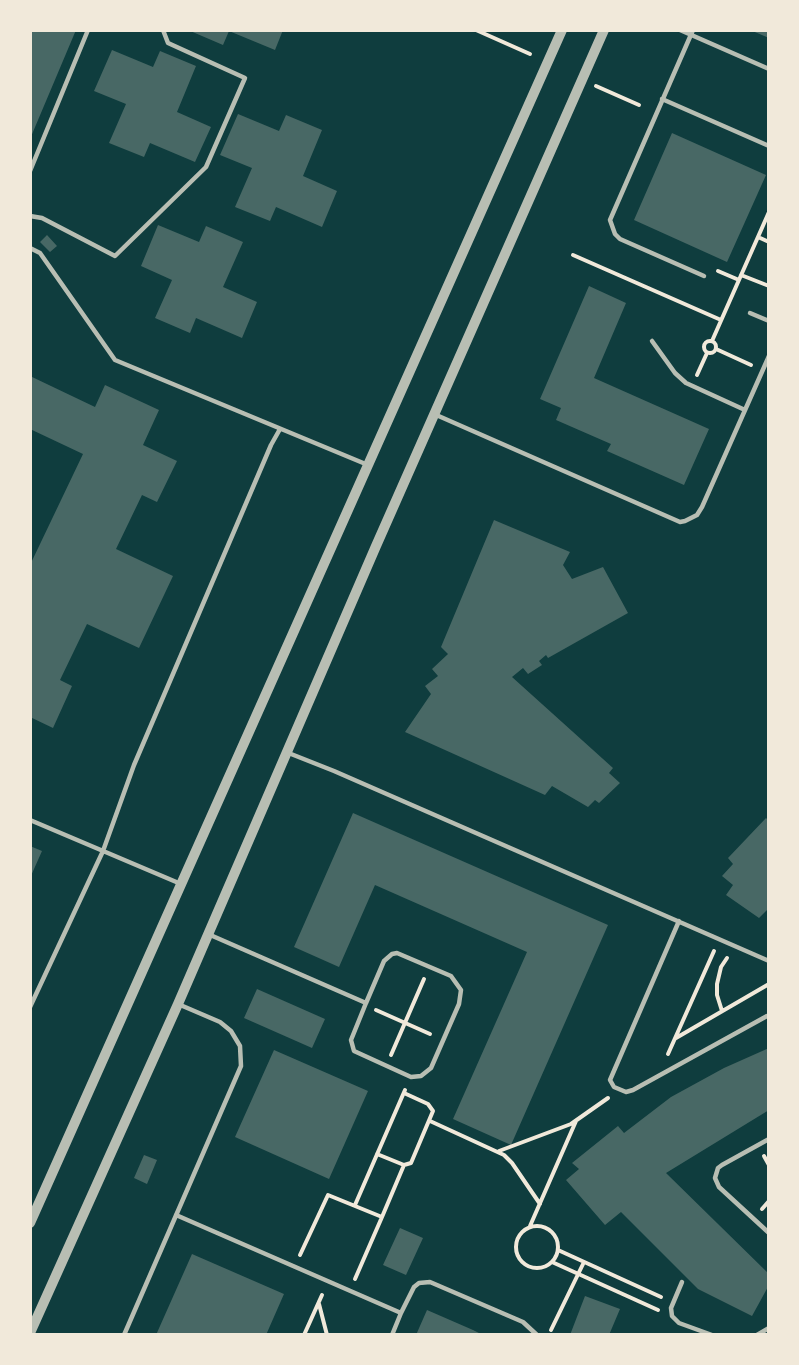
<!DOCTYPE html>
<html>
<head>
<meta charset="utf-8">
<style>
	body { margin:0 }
	#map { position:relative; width:799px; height:1365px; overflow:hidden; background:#0f3d3e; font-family:Commissioner,sans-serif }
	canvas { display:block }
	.frame { position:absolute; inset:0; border:32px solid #f1e9da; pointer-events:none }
</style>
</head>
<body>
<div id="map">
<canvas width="799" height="1365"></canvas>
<div class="frame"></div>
</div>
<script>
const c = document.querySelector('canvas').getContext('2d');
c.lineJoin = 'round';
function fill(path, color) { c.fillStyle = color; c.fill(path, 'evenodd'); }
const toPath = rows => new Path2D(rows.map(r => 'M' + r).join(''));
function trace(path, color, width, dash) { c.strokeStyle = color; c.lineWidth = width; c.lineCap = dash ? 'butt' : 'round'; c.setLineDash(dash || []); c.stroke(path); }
const building = toPath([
	[30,30,76,30,30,139],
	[188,30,283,30,275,50,229,31,223,45],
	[750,30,769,30,769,38],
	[112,50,153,67,160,51,196,66,177,112,211,127,195,162,150,143,144,157,109,143,126,104,94,91],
	[238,114,279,131,286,115,322,130,303,176,337,191,322,227,276,207,270,221,235,207,252,168,220,155],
	[672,133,766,175,727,262,634,220],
	[158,225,199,242,206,226,243,242,223,287,257,302,242,338,196,318,190,333,155,318,172,280,141,266],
	[47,235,57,246,50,252,40,242],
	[589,286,626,303,594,378,709,429,684,485,607,451,611,444,556,420,561,408,540,399],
	[30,376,95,407,105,385,159,410,143,445,177,461,157,502,142,495,116,549,173,576,139,648,87,624,60,680,72,686,53,728,30,717,30,565,83,454,30,429],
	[494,520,570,552,563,565,572,579,603,567,628,613,548,658,546,655,539,661,542,665,528,674,523,668,512,677,613,768,609,773,620,783,599,803,595,800,588,807,552,786,545,795,405,732,431,694,425,686,438,676,432,669,448,654,441,647],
	[353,813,608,925,511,1145,453,1119,527,952,375,885,339,967,294,947],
	[766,818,769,821,769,908,759,918,726,895,733,885,722,876,733,864,728,858],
	[30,846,42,851,30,878],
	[257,989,325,1019,312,1048,244,1018],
	[769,1048,769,1110,666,1173,769,1274,769,1285,752,1316,698,1289,621,1212,605,1225,566,1180,579,1169,572,1163,618,1126,624,1133,671,1097,724,1068],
	[274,1050,368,1091,329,1179,235,1137],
	[144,1155,157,1160,147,1184,134,1178],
	[400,1228,423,1238,406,1275,383,1265],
	[192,1254,284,1294,266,1335,156,1335],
	[585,1296,620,1309,609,1335,570,1335],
	[427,1310,473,1330,483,1335,416,1335]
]);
const path = toPath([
	[476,30,530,54],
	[596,86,639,105],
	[758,237,769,242],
	[573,255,721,320],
	[718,271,739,280],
	[741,275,769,286],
	'704 347a6 6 0 1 1 12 0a6 6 0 1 1-12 0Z',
	[712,341,769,212],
	[716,349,751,365],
	[697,375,707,353],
	[376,1010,430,1034],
	[722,1011,717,995,717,984,721,967,727,958],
	[676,1038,769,984],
	[668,1054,714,951],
	[391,1055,424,979],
	[430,1121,504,1155,512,1163,540,1204],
	[499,1151,571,1124,608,1098],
	[377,1154,404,1165,411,1163,433,1111,428,1104,404,1093],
	[764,1156,769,1165],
	[355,1205,405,1090],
	[762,1209,769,1201],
	[382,1217,404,1165],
	'516 1247a21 21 0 1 1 42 0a21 21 0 1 1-42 0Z',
	[530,1226,576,1121],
	[558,1250,661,1297],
	[300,1255,328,1195,382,1217,355,1279],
	[552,1262,658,1310],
	[319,1304,327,1335],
	[551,1330,584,1262],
	[304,1335,322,1295]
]);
const service = toPath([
	[680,30,769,69],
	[693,30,610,220,615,234,620,239,704,276],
	[662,99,769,146],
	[30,171,88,30],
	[30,216,42,218,115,256,206,167,245,78,168,43,163,30],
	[30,248,40,253,115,360,368,465],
	[750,313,769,321],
	[652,341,675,373,686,383,745,410],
	[434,414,680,522,685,521,697,515,702,507,769,356],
	[286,752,334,771,769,961],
	[30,820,181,884],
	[679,921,610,1080,614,1087,626,1092,633,1090,767,1016],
	[208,934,366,1003,351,1040,354,1051,411,1077,421,1076,431,1068,459,1004,461,990,451,976,397,953,392,954,384,961,366,1003],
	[30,1007,103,851,134,765,271,445,280,429],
	[769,1139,722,1165,718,1168,715,1178,719,1187,769,1233],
	[176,1215,401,1313,414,1287,419,1283,430,1282,523,1322,537,1335],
	[682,1282,671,1308,672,1316,679,1323,712,1335],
	[124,1335,241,1066,240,1046,231,1031,220,1022,178,1004],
	[392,1335,401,1313],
	[757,1335,769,1328]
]);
const tertiary = toPath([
	[30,1223,562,30],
	[30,1333,178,1004,376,546,604,30]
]);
fill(building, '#486865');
trace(path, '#f1e9da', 4);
trace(service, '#b8beb3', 4.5);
trace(tertiary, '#b8beb3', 10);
</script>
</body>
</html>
